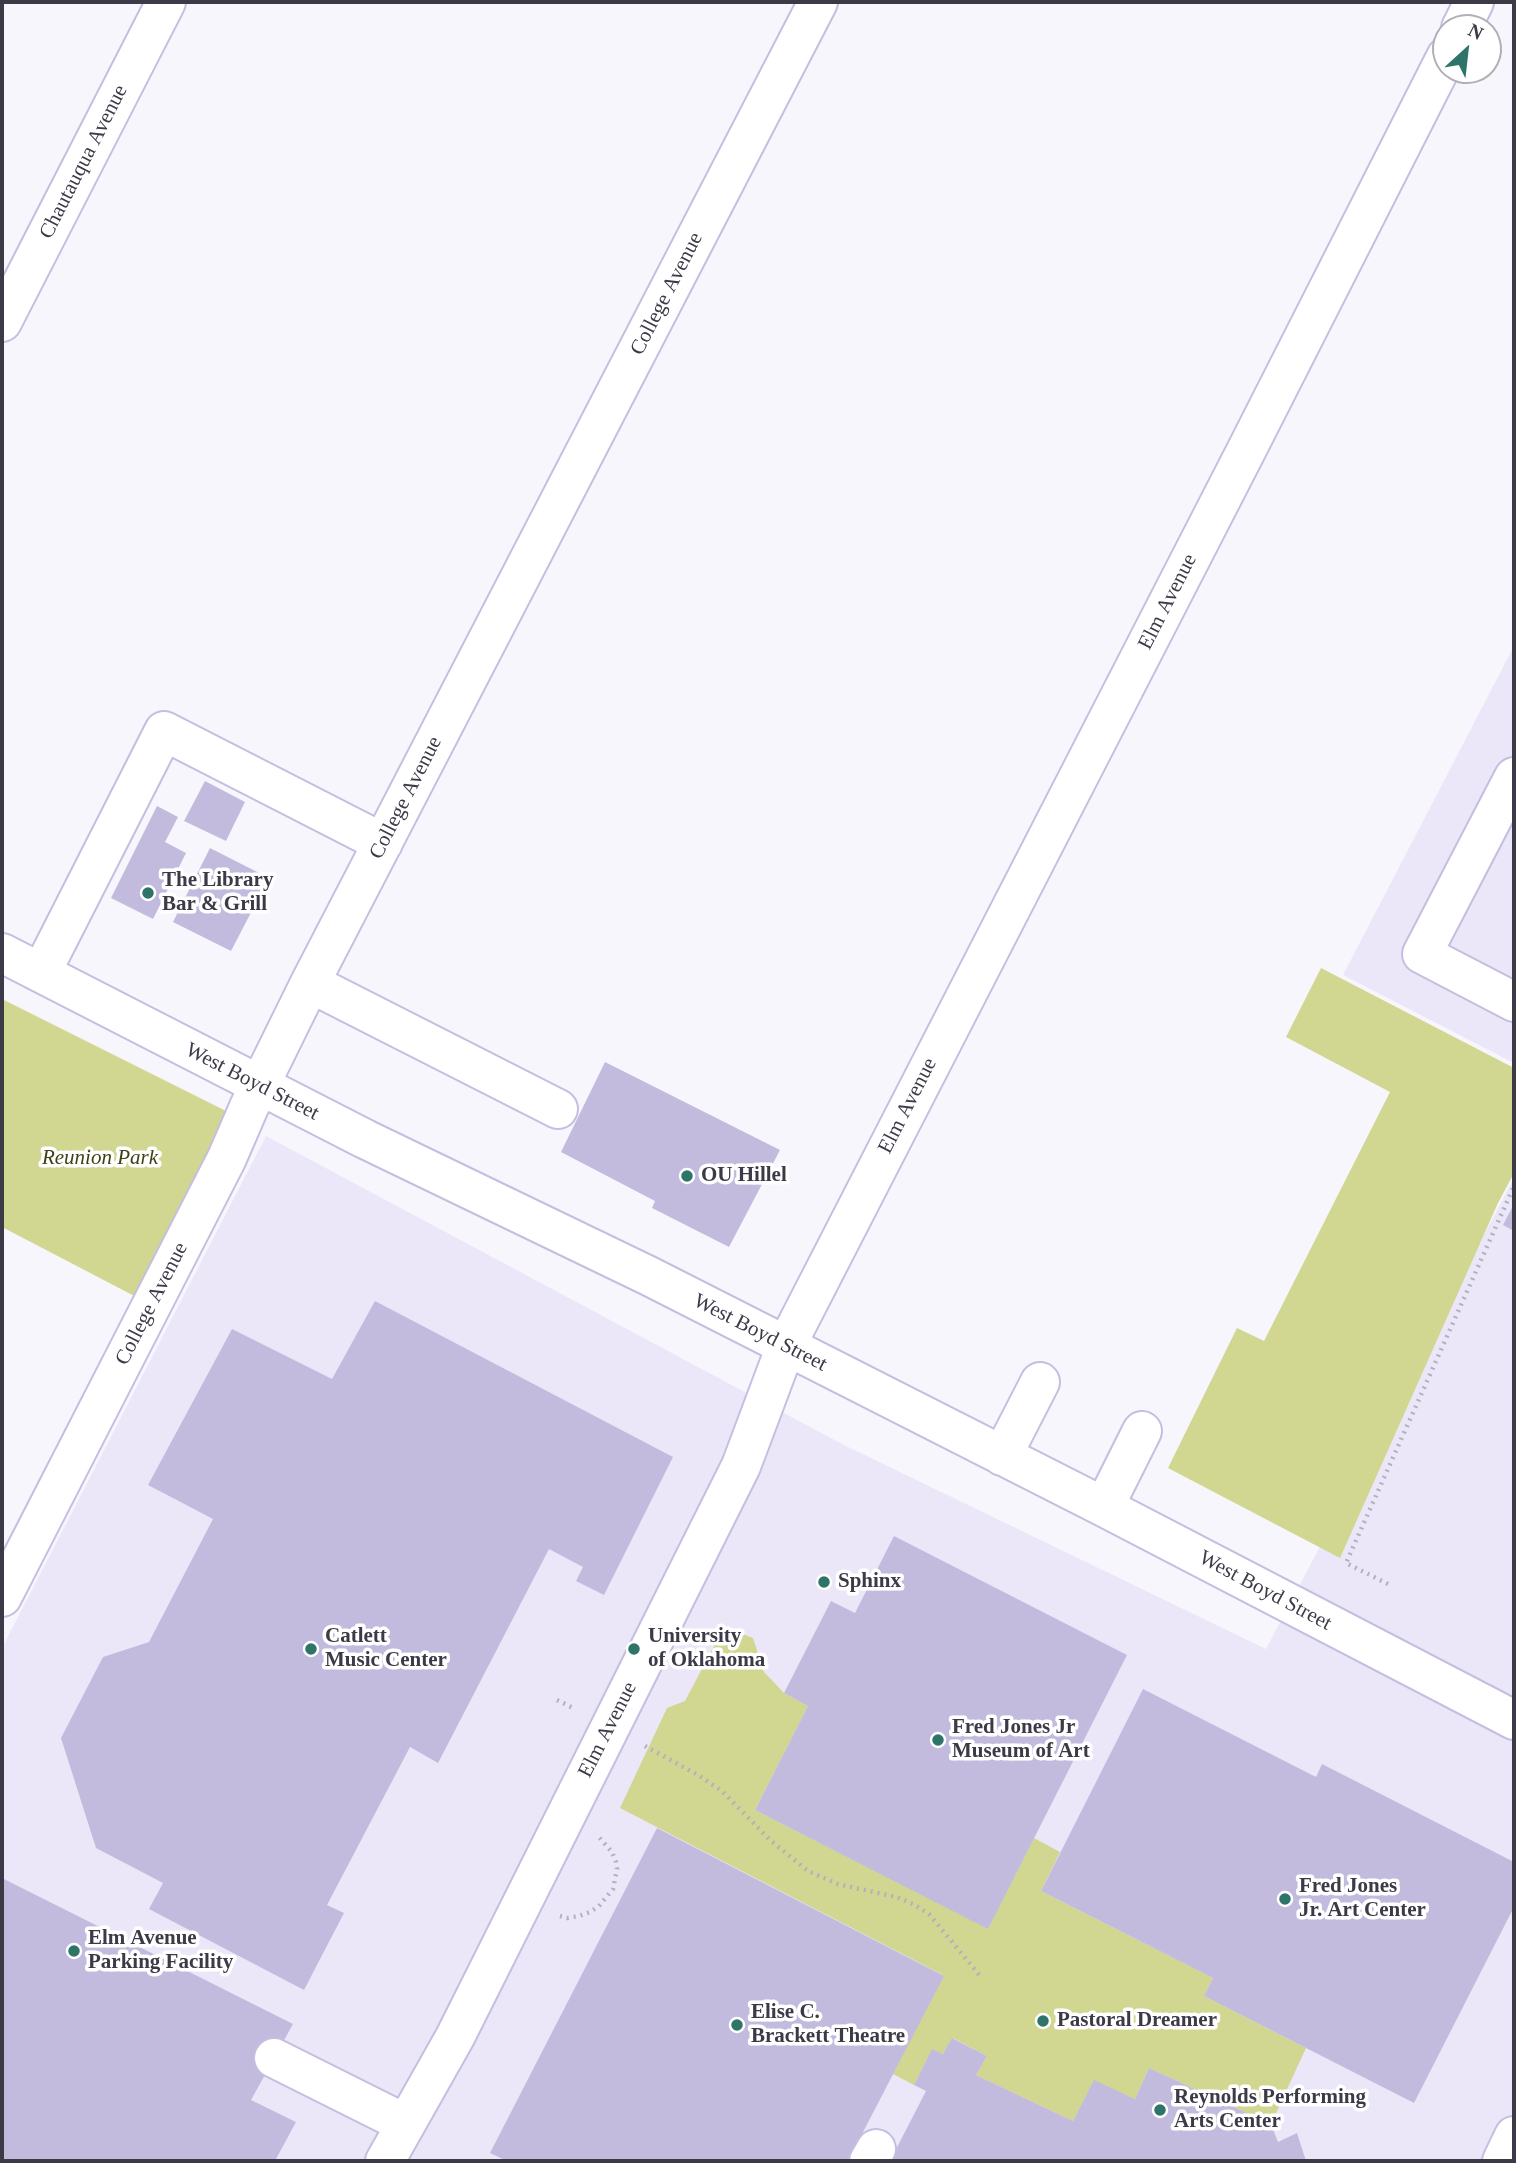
<!DOCTYPE html>
<html>
<head>
<meta charset="utf-8">
<style>
	body { margin:0 }
	#map { position:relative; width:1516px; height:2163px; overflow:hidden; background:#f7f6fd; font-family:Georgia,serif }
	canvas { display:block }
	.frame { position:absolute; inset:0; border:4px solid #3d3a48; pointer-events:none }
	.north { position:absolute; left:1432px; top:14px; width:70px; height:70px; box-sizing:border-box; background:#fff; border:2px solid #b1b0b6; border-radius:50%; rotate:27deg; font-size:19px; font-weight:700; line-height:28px; text-align:center; color:#3d3a48 }
	.north::after { content:''; display:block; margin:auto; width:24px; height:32px; background:#2e7469; clip-path:polygon(50% 0,100% 100%,50% 72%,0 100%) }
</style>
</head>
<body>
<div id="map">
<canvas width="1516" height="2163"></canvas>
<div class="frame"></div>
<div class="north">N</div>
</div>
<script>
const c = document.querySelector('canvas').getContext('2d');
c.lineJoin = 'round';
function fill(path, color) { c.fillStyle = color; c.fill(path, 'evenodd'); }
const toPath = rows => new Path2D(rows.map(r => 'M' + r).join(''));
function trace(path, color, width, dash) { c.strokeStyle = color; c.lineWidth = width; c.lineCap = dash ? 'butt' : 'round'; c.setLineDash(dash || []); c.stroke(path); }
function drawText(font, color, halo, rows, align = 'center') {
  c.font = font + ' Georgia,serif'; c.lineWidth = 7; c.setLineDash([]); c.textBaseline = 'middle'; c.strokeStyle = halo; c.fillStyle = color; for (const [text, x, y, turn = 0] of rows) {
    c.save(); c.translate(x, y); c.rotate((+turn || 0) * Math.PI / 180); c.textAlign = isNaN(turn) ? turn : align; if (halo) c.strokeText(text, 0, 0); c.fillText(text, 0, 0); c.restore();
  }
}
const built = toPath([
	[1514,646,1514,1063,1343,975],
	[266,1136,842,1444,1266,1649,1514,1178,1514,2161,2,2161,2,1648]
]);
const green = toPath([
	[1321,968,1514,1068,1514,1173,1498,1203,1340,1558,1168,1468,1237,1328,1264,1341,1390,1092,1286,1037],
	[2,999,228,1112,142,1300,2,1227],
	[724,1627,753,1638,764,1672,784,1693,808,1706,755,1810,988,1928,1034,1838,1060,1852,1041,1891,1213,1978,1204,1996,1306,2048,1271,2124,1149,2068,1135,2099,1094,2081,1073,2121,976,2075,987,2056,953,2038,943,2054,932,2050,914,2085,893,2074,943,1975,620,1808,667,1708,685,1701]
]);
const building = toPath([
	[205,781,245,802,226,841,184,821],
	[157,806,178,817,165,842,186,853,153,919,111,898],
	[210,848,269,878,231,951,173,922],
	[605,1062,780,1150,729,1247,652,1208,655,1201,561,1152],
	[1514,1204,1514,1231,1503,1225],
	[375,1301,673,1457,604,1595,576,1581,583,1567,549,1549,438,1763,410,1747,327,1905,344,1913,304,1990,149,1909,163,1883,96,1848,61,1738,103,1657,149,1642,213,1519,148,1485,232,1329,332,1379],
	[894,1536,1127,1655,988,1929,755,1810,808,1706,784,1693,831,1601,855,1613],
	[1143,1689,1316,1777,1322,1764,1514,1862,1514,1907,1414,2103,1204,1996,1213,1978,1041,1891],
	[657,1828,944,1976,848,2161,507,2161,490,2153],
	[2,1878,293,2024,251,2100,296,2122,275,2161,2,2161],
	[952,2038,987,2056,976,2075,1073,2121,1094,2080,1135,2099,1149,2068,1271,2124,1278,2142,1297,2133,1306,2161,890,2161,926,2091,914,2085,932,2049,943,2054]
]);
const path = toPath([
	[1388,1584,1346,1563,1514,1186],
	[557,1700,575,1709],
	[645,1746,698,1775,722,1791,770,1840,808,1871,838,1884,896,1897,913,1904,929,1914,981,1977],
	[560,1916,567,1918,579,1916,590,1912,599,1906,613,1889,617,1869,616,1862,612,1852,598,1836]
]);
const minor = toPath([
	[1461,28,1474,2],
	[2,322,166,2],
	[1514,777,1422,954,1514,1002],
	[2,953,365,1139,649,1276,1104,1507,1514,1720],
	[41,973,164,731,383,843],
	[310,983,558,1109],
	[1002,1456,1040,1382],
	[1104,1507,1142,1431],
	[2,1597,227,1158,249,1107,310,983,818,2],
	[274,2058,406,2124],
	[385,2161,455,2037,741,1466,786,1346,1246,451,1446,57],
	[869,2161,876,2149],
	[1502,2161,1514,2136]
]);
const markers = [
	[148,893,7,"#2e7469"],
	[687,1176,7,"#2e7469"],
	[824,1582,7,"#2e7469"],
	[311,1649,7,"#2e7469"],
	[634,1649,7,"#2e7469"],
	[938,1740,7,"#2e7469"],
	[1285,1899,7,"#2e7469"],
	[74,1951,7,"#2e7469"],
	[1043,2021,7,"#2e7469"],
	[737,2025,7,"#2e7469"],
	[1160,2110,7,"#2e7469"]
];
const streetNames = [
	["Chautauqua Avenue",84,162,-63],
	["College Avenue",667,294,-63],
	["Elm Avenue",1168,602,-63],
	["College Avenue",406,798,-63],
	["West Boyd Street",252,1082,27],
	["Elm Avenue",908,1106,-63],
	["College Avenue",152,1304,-63],
	["West Boyd Street",760,1333,27],
	["West Boyd Street",1265,1591,28],
	["Elm Avenue",608,1730,-63]
];
const poiNames = [
	["The Library",162,881],
	["Bar & Grill",162,905],
	["OU Hillel",701,1176],
	["Sphinx",838,1582],
	["Catlett",325,1637],
	["Music Center",325,1661],
	["University",648,1637],
	["of Oklahoma",648,1661],
	["Fred Jones Jr",952,1728],
	["Museum of Art",952,1752],
	["Fred Jones",1299,1887],
	["Jr. Art Center",1299,1911],
	["Elm Avenue",88,1939],
	["Parking Facility",88,1963],
	["Elise C.",751,2013],
	["Brackett Theatre",751,2037],
	["Pastoral Dreamer",1057,2021],
	["Reynolds Performing",1174,2098],
	["Arts Center",1174,2122]
];
const parkNames = [
	["Reunion Park",100,1158]
];
fill(built, '#ebe7f9');
fill(green, '#d1d690');
fill(building, '#c3bbde');
trace(minor, '#c5bee1', 42);
trace(path, '#b3b2bb', 4.5, [2, 5]);
trace(minor, '#fff', 38);
for (const [x, y, r, color] of markers) { const dot = new Path2D(); dot.arc(x, y, r, 0, 2 * Math.PI); c.fillStyle = color; c.fill(dot); trace(dot, '#fff', 2.5); }
drawText('21px', '#3d3a48', '#fff', streetNames);
drawText('bold 21px', '#3d3a48', '#fff', poiNames, 'left');
drawText('italic 21px', '#3f4115', '#fff', parkNames);
</script>
</body>
</html>
